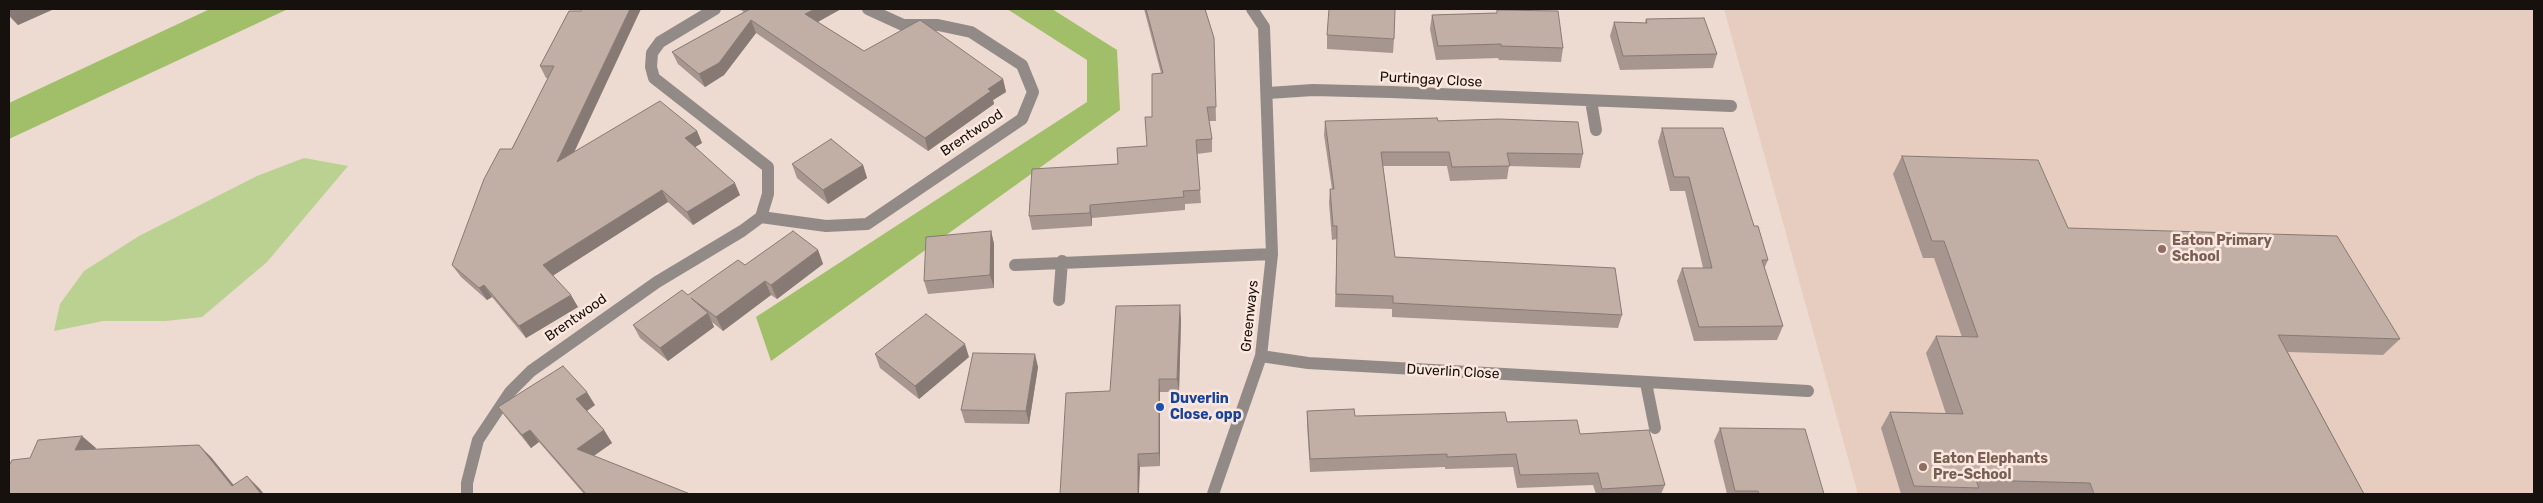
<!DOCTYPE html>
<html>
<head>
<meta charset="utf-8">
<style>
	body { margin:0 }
	#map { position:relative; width:2543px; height:503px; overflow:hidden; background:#eddad0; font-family:Rubik,sans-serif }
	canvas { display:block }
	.frame { position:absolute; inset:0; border:10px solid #17110d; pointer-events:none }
</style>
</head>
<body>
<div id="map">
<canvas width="2543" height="503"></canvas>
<div class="frame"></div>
</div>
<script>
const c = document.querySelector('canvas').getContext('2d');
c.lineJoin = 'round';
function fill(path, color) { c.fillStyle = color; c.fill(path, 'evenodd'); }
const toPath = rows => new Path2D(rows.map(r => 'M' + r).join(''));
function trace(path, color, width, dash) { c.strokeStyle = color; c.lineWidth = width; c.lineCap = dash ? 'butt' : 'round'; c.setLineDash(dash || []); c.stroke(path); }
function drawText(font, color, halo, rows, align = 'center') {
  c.font = font + ' Rubik,sans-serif'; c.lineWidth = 5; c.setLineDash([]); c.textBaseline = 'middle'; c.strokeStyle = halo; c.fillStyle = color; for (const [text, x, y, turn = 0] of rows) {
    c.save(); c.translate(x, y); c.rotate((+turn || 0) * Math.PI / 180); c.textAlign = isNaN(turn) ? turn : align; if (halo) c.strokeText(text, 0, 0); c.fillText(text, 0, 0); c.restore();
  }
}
const built = toPath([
	[1724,9,2534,9,2534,494,1858,494]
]);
const green = toPath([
	[304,158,348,166,267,262,202,317,166,321,103,321,54,331,60,304,84,271,139,236,257,176]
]);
const forest = toPath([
	[210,9,288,9,9,139,9,103],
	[1007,9,1052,9,1117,50,1120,110,771,361,756,317,1087,102,1087,60]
]);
const minor = toPath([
	[715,9,660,42,652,53,651,67,654,78,768,167,768,194,761,217,826,226,867,224,1022,119,1033,92,1022,65,971,32,938,25,903,25,868,9],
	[1268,93,1313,90,1391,92,1731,106],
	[1591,101,1596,130],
	[1015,265,1272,254],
	[1059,300,1062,261],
	[1261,356,1308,363,1808,391],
	[1646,383,1655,428],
	[467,494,467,483,478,440,510,392,531,371,657,282,742,231,761,217],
	[1213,494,1261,356,1272,254,1264,27,1252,9]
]);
const wall = toPath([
	[9,9,54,9,18,25,9,16],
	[739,9,841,9,817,22,864,51,1003,79,1006,92,993,100,994,104,928,151,756,33,724,75,705,87,678,64,672,52,744,12],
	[1144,9,1205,9,1214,38,1216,121,1209,121,1212,139,1212,152,1197,154,1201,203,1185,204,1185,210,1092,218,1092,226,1032,230,1029,216,1118,164,1147,146,1152,117,1161,73],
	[1497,10,1563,48,1561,62,1499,60,1498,58,1436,60,1430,29,1432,15,1497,13],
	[569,11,574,152,697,131,702,143,695,147,740,195,693,225,668,202,553,275,578,307,526,338,492,297,487,300,461,277,452,265,548,78,546,78,540,66],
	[1646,19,1717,54,1713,68,1620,70,1610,36,1614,22,1645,23],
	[1327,35,1394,39,1393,53,1327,49],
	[1325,121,1438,121,1583,154,1580,168,1509,166,1507,179,1450,181,1447,166,1383,166,1395,257,1622,315,1618,328,1392,317,1392,309,1335,307,1337,239,1332,240,1329,203,1330,189,1332,189,1324,135],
	[1662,128,1754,226,1768,260,1764,269,1783,326,1777,340,1694,341,1677,281,1682,268,1703,268,1685,191,1670,191,1658,142],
	[1902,156,2068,228,2400,339,2383,355,2288,352,2364,494,1901,494,1881,428,1890,412,1946,414,1926,353,1936,336,1962,337,1934,258,1923,258,1893,174],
	[792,164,863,165,867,178,828,204,797,178],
	[991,231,994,244,994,288,928,294,924,281],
	[818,250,823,264,777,299,771,295,723,331,712,322,714,327,668,361,640,338,633,325,745,265],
	[1181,319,1179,392,1160,392,1160,466,1140,467,1110,391],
	[875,354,969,357,919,399,880,368],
	[1038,367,1029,424,965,423,961,410],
	[595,405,587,411,604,430,612,443,594,456,690,494,584,494,539,442,531,448,508,420,498,407],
	[1307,411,1355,416,1507,422,1580,434,1665,485,1661,494,1596,494,1593,485,1517,488,1513,467,1445,469,1445,467,1310,472,1307,424],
	[1720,428,1824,494,1727,494,1714,441]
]);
const shadedWall = toPath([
	[12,9,54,9,18,25,9,15,9,10],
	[630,9,641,9,564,174,557,162],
	[815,9,841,9,809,27,805,14],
	[751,20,756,33,724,75,705,87,699,74],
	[1003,79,1006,92,993,100,994,104,928,151,925,138,988,89],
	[697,131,702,143,690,150,685,138],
	[863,165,867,178,828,204,823,190],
	[735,183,740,195,693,225,687,212],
	[662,190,668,202,551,277,543,265],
	[1090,205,1092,218,1092,226,1090,213],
	[991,231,994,244,994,288,990,275],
	[818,250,823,264,777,299,771,285],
	[765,281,771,295,723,331,716,317],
	[484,285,492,297,487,300,479,288],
	[571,295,578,307,526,338,519,326],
	[1180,305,1181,319,1179,392,1177,379],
	[708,313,714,327,668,361,660,348],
	[965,344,969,357,919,399,915,386],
	[1035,354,1038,367,1029,424,1026,411],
	[1159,379,1160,392,1160,466,1159,453],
	[587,392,595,405,585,412,576,399],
	[530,430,539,442,531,448,522,435],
	[604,430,612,443,586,461,577,449],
	[82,436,96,448,89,462,75,450],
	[199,445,211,457,241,494,232,486],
	[1138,454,1140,467,1139,494,1138,494],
	[247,476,259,488,264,494,261,494]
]);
const building = toPath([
	[582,9,630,9,557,162,660,101,697,131,685,138,735,183,687,212,662,190,543,265,571,295,519,326,484,285,479,288,452,265,484,179,500,149,512,149,554,66,540,66,569,11,581,11,582,9],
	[750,9,815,9,805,14,864,51,920,20,1003,79,988,89,991,91,925,138,751,20,719,63,699,74,672,52,750,9],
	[1146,9,1205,9,1214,38,1216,107,1207,107,1212,139,1196,140,1200,190,1183,191,1184,197,1090,205,1090,213,1029,216,1032,169,1118,164,1117,148,1147,146,1145,117,1152,117,1152,74,1163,73,1146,9],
	[1329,9,1395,9,1394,39,1327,35,1329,9],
	[1497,10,1558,11,1563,48,1501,46,1501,44,1438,46,1432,15,1497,13,1497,10],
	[1704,18,1717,54,1623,56,1614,22,1647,23,1646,19,1704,18],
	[1437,118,1438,121,1499,119,1578,122,1583,154,1507,153,1510,166,1452,167,1449,152,1381,152,1395,257,1615,268,1622,315,1393,303,1393,296,1336,294,1337,226,1333,226,1330,189,1334,189,1325,121,1437,118],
	[1662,128,1723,128,1754,226,1758,226,1768,260,1762,260,1783,326,1699,327,1682,268,1712,268,1689,177,1674,177,1662,128],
	[831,139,863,165,823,190,792,164,831,139],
	[1902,156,2038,160,2068,228,2337,236,2400,339,2278,335,2364,494,2094,494,2090,483,1976,480,1979,488,1914,486,1890,412,1963,414,1936,336,1978,337,1944,241,1932,241,1902,156],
	[793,231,818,250,771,285,765,281,716,317,691,298,708,313,660,348,633,325,682,290,688,295,738,260,745,265,793,231],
	[991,231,990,275,924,281,926,237,991,231],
	[1180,305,1177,379,1159,379,1159,453,1138,454,1138,494,1060,494,1066,393,1110,391,1116,306,1180,305],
	[926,314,965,344,915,386,875,354,926,314],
	[973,353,1035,354,1026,411,961,410,973,353],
	[563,366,587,392,576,399,604,430,577,449,690,494,586,494,530,430,522,435,498,407,563,366],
	[1354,409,1355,416,1505,412,1507,422,1577,420,1580,434,1649,430,1665,485,1602,489,1598,473,1520,475,1516,454,1447,457,1447,454,1310,459,1307,411,1354,409],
	[1720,428,1805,429,1824,494,1759,494,1758,491,1735,491,1720,428],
	[82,436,75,450,199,445,232,486,247,476,261,494,9,494,9,466,12,460,30,458,38,440,82,436]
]);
const markers = [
	[2162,249,5,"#8d6e63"],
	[1160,407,5,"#1a4fb4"],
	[1923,467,5,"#8d6e63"]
];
const streetNames = [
	["Purtingay Close",1431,80,3],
	["Brentwood",972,133,-34],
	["Greenways",1250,316,-84],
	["Brentwood",576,318,-35],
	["Duverlin Close",1453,372,3]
];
const educationNames = [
	["Eaton Primary",2172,241],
	["School",2172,257],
	["Eaton Elephants",1933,459],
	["Pre-School",1933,475]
];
const transitNames = [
	["Duverlin",1170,399],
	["Close, opp",1170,415]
];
fill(built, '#e7cdbf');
fill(green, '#bad192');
fill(forest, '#a1be68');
trace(minor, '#928a87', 12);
fill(wall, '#a6968f');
fill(shadedWall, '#877a74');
fill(building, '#c1afa6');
trace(building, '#877a74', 1);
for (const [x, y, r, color] of markers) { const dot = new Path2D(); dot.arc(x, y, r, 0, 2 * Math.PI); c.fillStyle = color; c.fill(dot); trace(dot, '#fbe7dd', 2); }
drawText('14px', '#17110d', '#fbe7dd', streetNames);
drawText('bold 14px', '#785e54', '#fbe7dd', educationNames, 'left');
drawText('bold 14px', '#164399', '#fbe7dd', transitNames, 'left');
</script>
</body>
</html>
